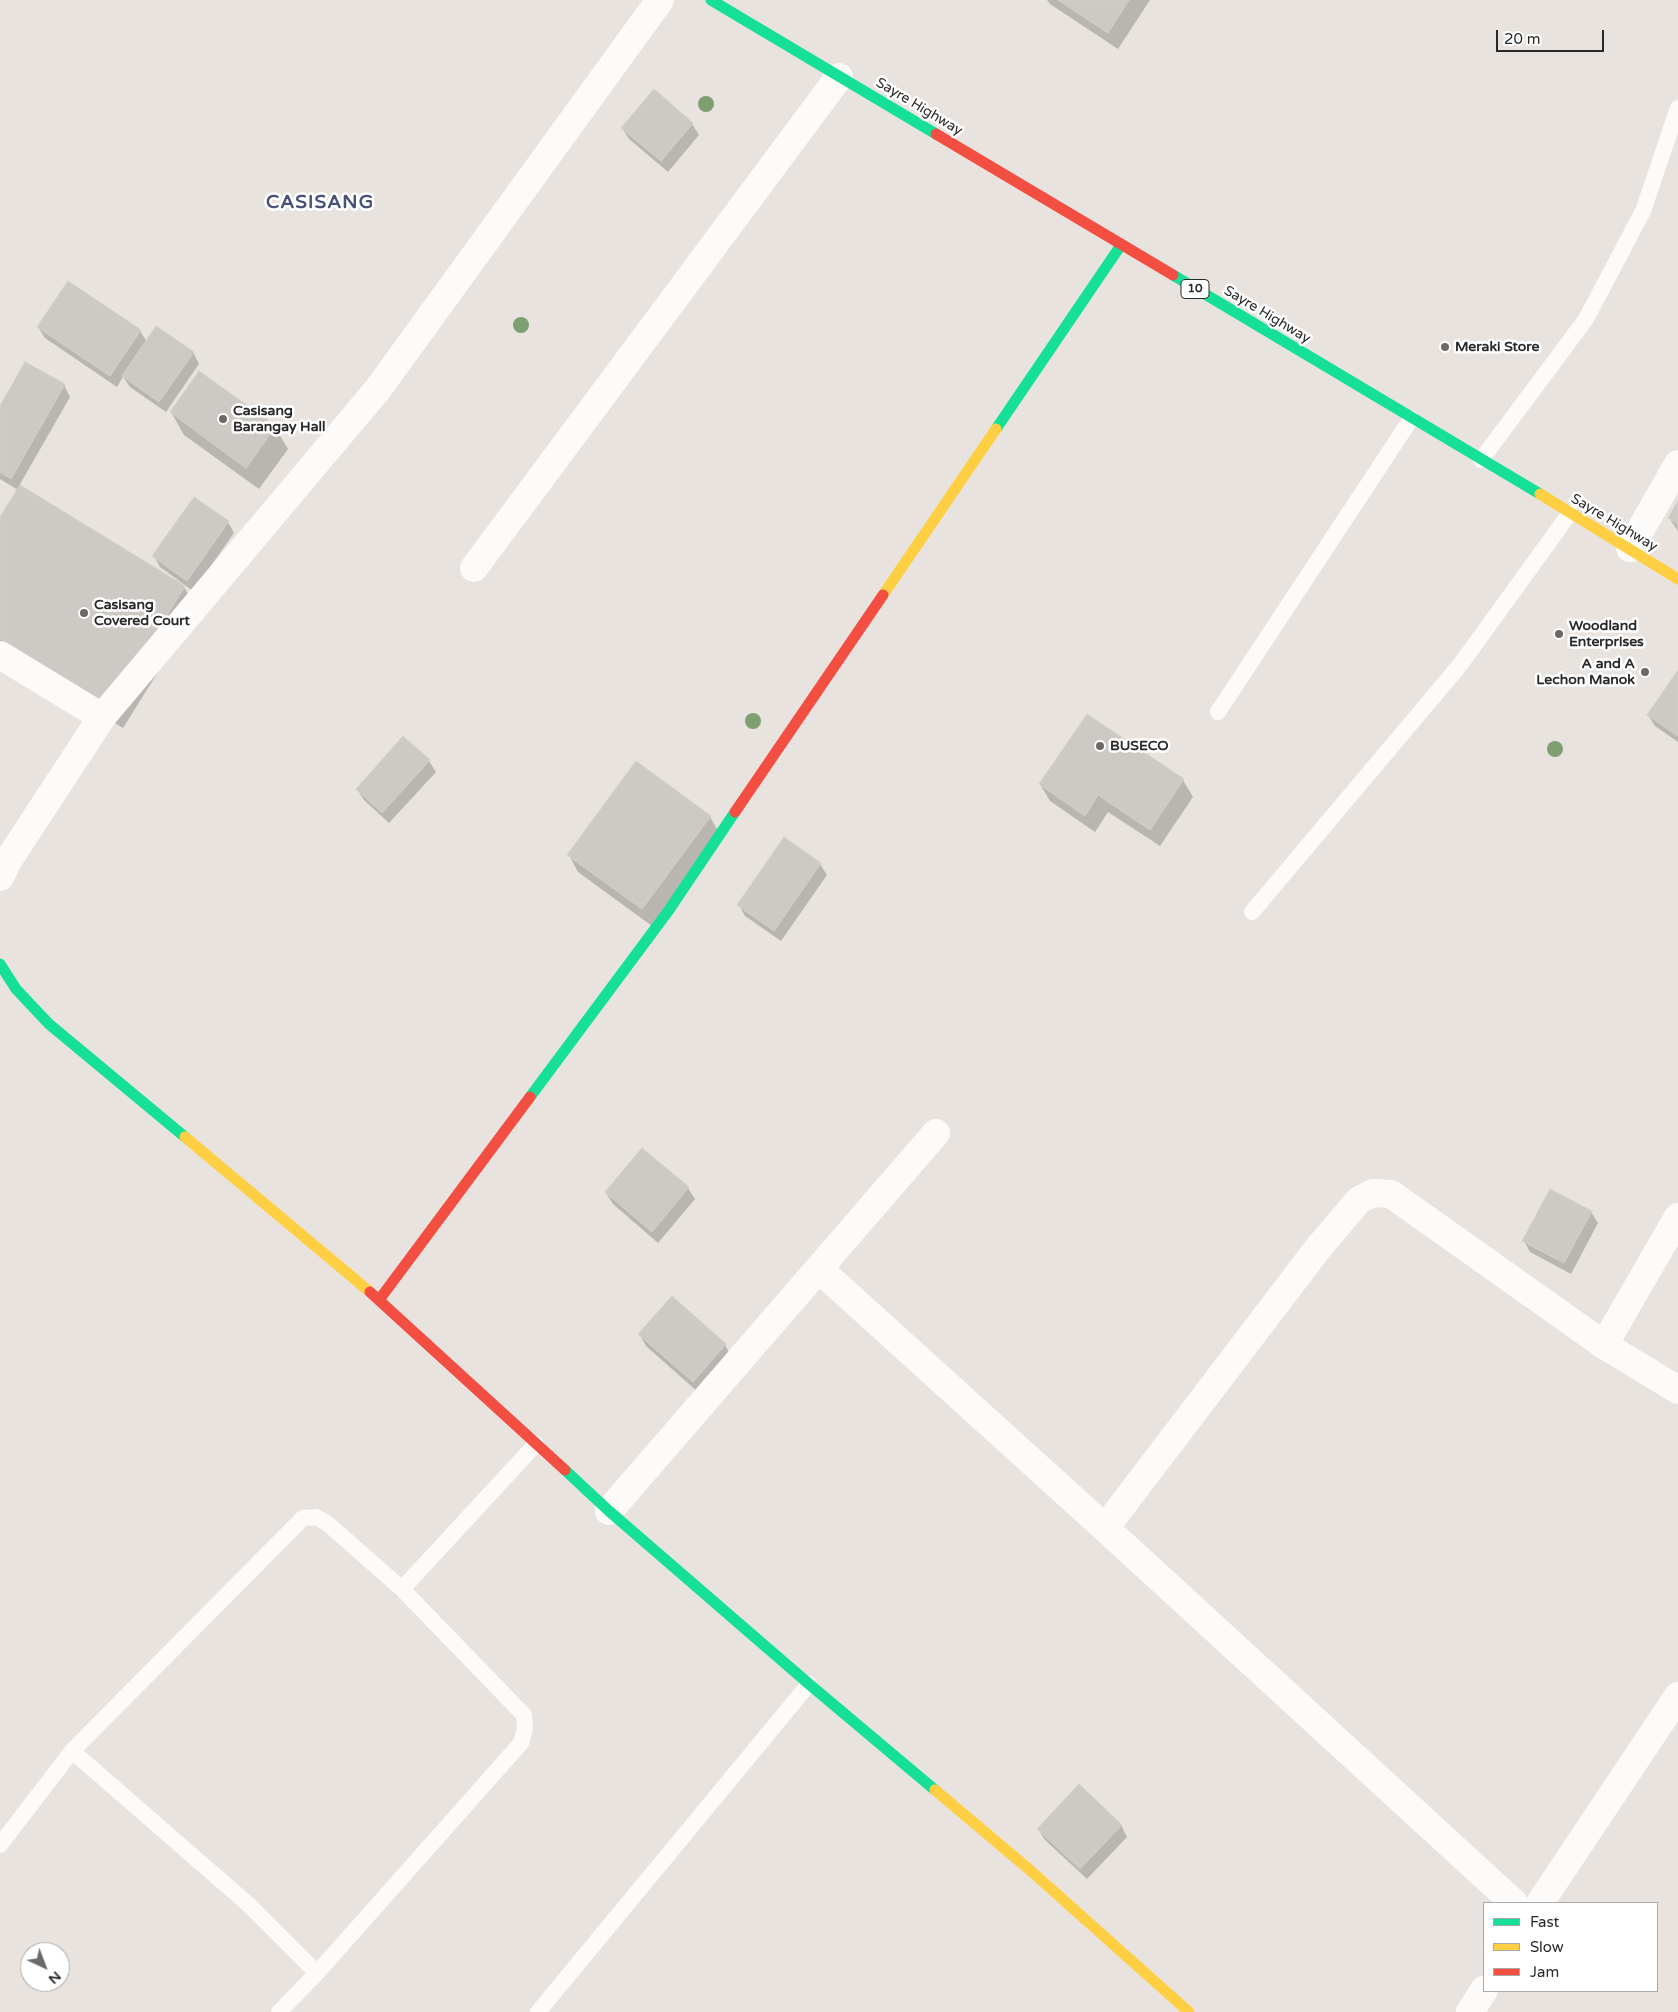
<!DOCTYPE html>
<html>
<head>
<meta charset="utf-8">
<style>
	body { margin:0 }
	#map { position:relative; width:1678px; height:2012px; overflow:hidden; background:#e8e3de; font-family:"Varela Round",sans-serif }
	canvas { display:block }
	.legend { position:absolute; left:1483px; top:1902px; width:175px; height:90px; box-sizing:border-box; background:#fff; border:1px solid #a9a9a9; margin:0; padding:6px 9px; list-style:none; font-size:15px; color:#292929 }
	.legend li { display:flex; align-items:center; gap:10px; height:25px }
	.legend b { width:25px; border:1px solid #a9a9a9 }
	.north { position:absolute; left:20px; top:1942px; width:50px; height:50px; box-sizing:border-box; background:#fff; border:1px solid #a9a9a9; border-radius:50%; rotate:137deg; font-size:14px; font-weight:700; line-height:20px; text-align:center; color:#292929 }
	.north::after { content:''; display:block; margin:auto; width:18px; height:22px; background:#6c6a68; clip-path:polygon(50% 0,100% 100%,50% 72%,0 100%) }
	.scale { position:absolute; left:1496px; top:30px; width:108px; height:22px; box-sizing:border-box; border:2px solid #292929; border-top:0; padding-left:6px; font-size:15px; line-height:18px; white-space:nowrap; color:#292929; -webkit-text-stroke:4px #fff; paint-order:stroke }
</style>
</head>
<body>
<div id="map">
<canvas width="1678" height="2012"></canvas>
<ul class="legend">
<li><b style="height:6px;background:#16e098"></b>Fast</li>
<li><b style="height:6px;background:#ffcf43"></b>Slow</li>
<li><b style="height:6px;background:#f24e42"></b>Jam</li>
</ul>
<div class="north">N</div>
<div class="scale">20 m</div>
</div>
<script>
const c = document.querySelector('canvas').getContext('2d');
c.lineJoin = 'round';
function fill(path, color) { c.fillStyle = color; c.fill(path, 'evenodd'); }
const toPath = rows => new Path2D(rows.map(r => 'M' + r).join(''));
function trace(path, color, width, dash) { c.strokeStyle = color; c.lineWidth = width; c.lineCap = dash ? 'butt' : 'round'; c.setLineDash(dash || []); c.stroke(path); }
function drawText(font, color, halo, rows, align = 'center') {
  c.font = font + ' "Varela Round",sans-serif'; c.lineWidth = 5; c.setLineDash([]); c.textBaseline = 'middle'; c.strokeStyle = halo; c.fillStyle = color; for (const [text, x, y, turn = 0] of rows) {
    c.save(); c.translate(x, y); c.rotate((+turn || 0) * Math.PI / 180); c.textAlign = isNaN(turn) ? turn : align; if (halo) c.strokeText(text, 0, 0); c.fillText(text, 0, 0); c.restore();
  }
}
const shadow = toPath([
	[1047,0,1150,0,1118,49,1050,4],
	[692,124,699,135,668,172,629,139,622,128],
	[38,327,140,331,147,342,193,352,199,364,166,412,130,387,123,377,117,387,45,338],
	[64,385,70,397,19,486,184,587,197,610,123,728,0,653,0,519,18,490,0,479,0,409],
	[171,412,275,427,288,449,259,489,184,435],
	[1678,503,1677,522,1678,531,1669,518],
	[228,522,234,533,193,591,160,567,154,556],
	[1678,672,1678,742,1655,726,1648,715],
	[1088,715,1183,780,1193,797,1160,846,1108,812,1095,832,1050,801,1040,784],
	[403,738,429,761,436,772,389,823,364,800,357,789],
	[710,817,720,834,652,926,578,872,569,855],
	[820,864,827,875,781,941,745,916,739,905],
	[642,1150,688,1188,695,1199,658,1243,613,1204,606,1193],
	[1591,1212,1598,1223,1571,1274,1530,1252,1524,1241],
	[640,1335,725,1345,731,1356,699,1393,646,1346],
	[1121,1825,1127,1837,1087,1879,1045,1840,1038,1829]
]);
const building = toPath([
	[1058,0,1129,0,1108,33,1058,0],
	[654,89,693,123,661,161,621,128,654,89],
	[68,281,141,330,110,376,37,327,68,281],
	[156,326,194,352,159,402,122,376,156,326],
	[25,362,65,384,11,479,0,472,0,406,25,362],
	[199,371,276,426,246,468,170,412,199,371],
	[20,485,185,586,110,707,0,639,0,517,20,485],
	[194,497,229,521,187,581,152,556,194,497],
	[1678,501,1678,524,1668,518,1678,501],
	[1678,670,1678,736,1647,715,1678,670],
	[1087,714,1184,779,1150,830,1098,795,1085,816,1039,784,1087,714],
	[403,736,430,760,382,813,356,789,403,736],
	[636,761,711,816,642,909,567,855,636,761],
	[784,837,821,863,774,931,737,905,784,837],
	[642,1148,689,1187,652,1232,605,1192,642,1148],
	[1550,1189,1592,1211,1564,1263,1522,1241,1550,1189],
	[672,1296,726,1344,693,1382,638,1334,672,1296],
	[1079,1784,1122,1825,1080,1869,1037,1829,1079,1784]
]);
const lane = toPath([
	[1481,460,1586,319,1643,211,1678,108],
	[1218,712,1411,419],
	[1252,912,1460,665,1570,513],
	[72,1751,248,1904,317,1973],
	[0,1845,72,1751,303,1518,316,1517,327,1523,402,1589],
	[279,2012,317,1973,521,1743,525,1729,524,1715,402,1589,536,1444],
	[538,2012,809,1684]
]);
const street = toPath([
	[1630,548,1678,464],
	[474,568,839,77],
	[0,655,102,717],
	[0,877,9,859,102,717,378,389,660,0],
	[819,1269,1105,1528,1514,1903],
	[1604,1345,1678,1217],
	[609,1511,936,1133],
	[1105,1528,1319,1247,1359,1200,1373,1193,1391,1194,1604,1345,1678,1390],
	[1540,1903,1678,1696],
	[1470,2012,1484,1990]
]);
const fast = toPath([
	[711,0,936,134],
	[1173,275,1540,494],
	[996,429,1121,245],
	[0,964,16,989,49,1024,185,1137],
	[530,1097,669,910,735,812],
	[565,1470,609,1511,809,1684,935,1790]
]);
const slow = toPath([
	[1540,494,1678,579],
	[883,595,996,429],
	[185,1137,370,1292],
	[935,1790,1031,1871,1189,2012]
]);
const jam = toPath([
	[936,134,1173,275],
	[735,812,883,595],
	[370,1292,565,1470],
	[379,1300,530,1097]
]);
const trees = [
	[706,104],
	[521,325],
	[753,721],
	[1555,749]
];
const markers = [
	[1445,347,5,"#6c6a68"],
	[223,419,5,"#6c6a68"],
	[84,613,5,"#6c6a68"],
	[1559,634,5,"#6c6a68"],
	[1645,672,5,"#6c6a68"],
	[1100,746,5,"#6c6a68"]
];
const shields = [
	[1195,289,28]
];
const shieldNames = [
	["10",1195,289]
];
const streetNames = [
	["Sayre Highway",919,107,31],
	["Sayre Highway",1267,315,31],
	["Sayre Highway",1614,523,31]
];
const poiNames = [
	["Meraki Store",1455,347],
	["Casisang",233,411],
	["Barangay Hall",233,427],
	["Casisang",94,605],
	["Covered Court",94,621],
	["Woodland",1569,626],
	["Enterprises",1569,642],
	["A and A",1635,664,"right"],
	["Lechon Manok",1635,680,"right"],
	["BUSECO",1110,746]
];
const districtNames = [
	["CASISANG",320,203]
];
fill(shadow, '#0003');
fill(building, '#cdc9c5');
trace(building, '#d3cfca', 1);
trace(lane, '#fcfbfa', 16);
trace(street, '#fcfbfa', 28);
trace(fast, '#16e098', 11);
trace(slow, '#ffcf43', 11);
trace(jam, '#f24e42', 11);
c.fillStyle = '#7e9f71';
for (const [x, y] of trees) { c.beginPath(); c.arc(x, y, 8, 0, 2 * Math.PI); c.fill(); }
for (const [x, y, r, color] of markers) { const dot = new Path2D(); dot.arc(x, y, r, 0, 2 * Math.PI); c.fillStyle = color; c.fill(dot); trace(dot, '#fff', 2); }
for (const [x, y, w] of shields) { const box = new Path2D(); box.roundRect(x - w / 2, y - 9.5, w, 19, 4); c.fillStyle = '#fff'; c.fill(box); trace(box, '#292929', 1); }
drawText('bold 12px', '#292929', null, shieldNames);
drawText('14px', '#292929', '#fff', streetNames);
drawText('bold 14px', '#292929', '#fff', poiNames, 'left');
c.letterSpacing = '1px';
drawText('bold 19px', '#49517a', '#fff', districtNames);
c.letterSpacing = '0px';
</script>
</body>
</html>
